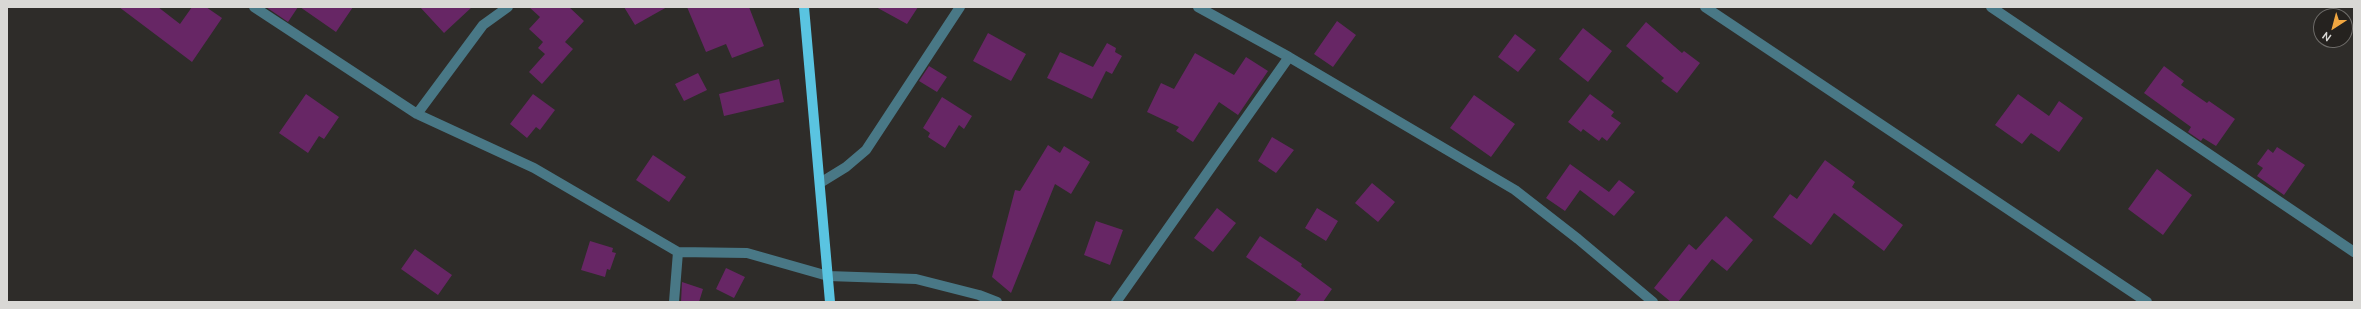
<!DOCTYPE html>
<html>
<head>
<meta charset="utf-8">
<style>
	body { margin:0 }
	#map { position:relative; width:2361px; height:309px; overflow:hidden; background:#2e2c29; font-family:Ubuntu,sans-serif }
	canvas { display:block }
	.frame { position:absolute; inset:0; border:8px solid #d9d8d5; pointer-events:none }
	.north { position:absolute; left:2313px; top:8px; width:40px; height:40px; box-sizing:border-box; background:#25221f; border:1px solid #6d6b68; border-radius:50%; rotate:216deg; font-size:11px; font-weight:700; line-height:16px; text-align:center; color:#d9d8d5 }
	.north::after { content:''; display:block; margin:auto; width:14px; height:18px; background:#f1a640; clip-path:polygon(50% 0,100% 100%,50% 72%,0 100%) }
</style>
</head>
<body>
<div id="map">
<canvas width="2361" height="309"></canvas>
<div class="frame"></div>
<div class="north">N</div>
</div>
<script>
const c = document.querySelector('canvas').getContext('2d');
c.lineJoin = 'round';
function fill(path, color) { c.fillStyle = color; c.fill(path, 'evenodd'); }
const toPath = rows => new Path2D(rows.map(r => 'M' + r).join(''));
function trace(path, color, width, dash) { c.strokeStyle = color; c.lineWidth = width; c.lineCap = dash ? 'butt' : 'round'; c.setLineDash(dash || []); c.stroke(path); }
const building = toPath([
	[119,7,158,7,180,24,192,7,206,7,222,18,192,62],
	[266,7,298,7,288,22],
	[300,7,353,7,336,32],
	[420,7,472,7,444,33],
	[529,7,569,7,584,21,565,42,573,49,542,84,529,72,545,54,538,48,543,42,529,29,540,17],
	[624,7,667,7,635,25],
	[687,7,749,7,764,46,732,58,726,44,706,52],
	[876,7,918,7,907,24],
	[1337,21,1356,35,1333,67,1314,54],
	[1646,22,1682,53,1684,51,1700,63,1677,93,1661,81,1664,78,1626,46],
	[1583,28,1612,51,1588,82,1559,59],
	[988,33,1026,54,1011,81,973,61],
	[1515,34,1536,50,1518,72,1498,57],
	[1107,43,1116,48,1115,52,1122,56,1112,74,1106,71,1092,99,1047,78,1060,52,1093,67],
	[1195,53,1234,75,1246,57,1268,71,1238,115,1219,102,1193,142,1176,131,1179,127,1147,112,1161,83,1174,89],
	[929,66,947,77,937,92,919,81],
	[2164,66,2184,81,2181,85,2207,103,2209,101,2235,119,2216,146,2203,138,2201,141,2188,132,2191,127,2144,93],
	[698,73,707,90,684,101,675,84],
	[779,79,784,102,724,116,719,94],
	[306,94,339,117,324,139,319,136,308,153,279,133],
	[533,94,555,110,540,130,536,127,527,138,510,124],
	[1590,94,1614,112,1611,116,1621,123,1607,141,1602,137,1599,141,1583,129,1581,132,1568,122],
	[2018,94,2049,116,2059,101,2083,118,2059,152,2031,133,2022,144,1995,125],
	[1474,95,1515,124,1491,157,1450,128],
	[942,97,972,116,964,129,959,125,945,148,928,137,930,133,923,128],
	[1272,137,1294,150,1276,173,1258,161],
	[1048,145,1060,153,1064,146,1090,162,1071,194,1055,184,1011,293,992,277,1015,190,1020,191],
	[2277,147,2305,165,2284,195,2257,176,2263,168,2257,164,2268,149,2273,153],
	[653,155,686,177,669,202,636,180],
	[1825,160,1855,182,1852,187,1903,225,1884,251,1834,213,1811,245,1773,217,1790,194,1797,199],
	[1570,164,1609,192,1619,180,1635,192,1614,216,1580,190,1565,211,1546,198],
	[2157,169,2192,195,2163,235,2128,209],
	[1372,183,1395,202,1378,222,1355,203],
	[1217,208,1236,223,1213,252,1194,238],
	[1317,208,1338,221,1326,241,1305,228],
	[1726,216,1753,240,1727,271,1712,259,1678,302,1671,302,1654,288,1689,244,1696,250],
	[1096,221,1123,230,1110,265,1084,255],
	[1260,236,1302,264,1301,266,1332,289,1323,302,1295,302,1301,294,1246,257],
	[590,241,613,248,612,252,616,253,610,270,607,269,605,277,581,270],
	[415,249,452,275,438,295,401,269],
	[726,268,745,277,734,298,716,289],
	[682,282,703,289,699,302,681,302]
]);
const minor = toPath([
	[254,7,417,114,534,168,678,252,747,253,828,276,916,279,979,295,997,302],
	[1198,7,1289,57,1515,190,1578,239,1653,302],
	[1705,7,2147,302],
	[1991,7,2354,252],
	[417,114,483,25,508,7],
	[820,183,846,167,866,150,960,7],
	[674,302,678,252],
	[1116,302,1289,57]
]);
const major = toPath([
	[804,7,830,302]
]);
fill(building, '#672665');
trace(minor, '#497886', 10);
trace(major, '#5ac4e1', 10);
</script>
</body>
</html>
